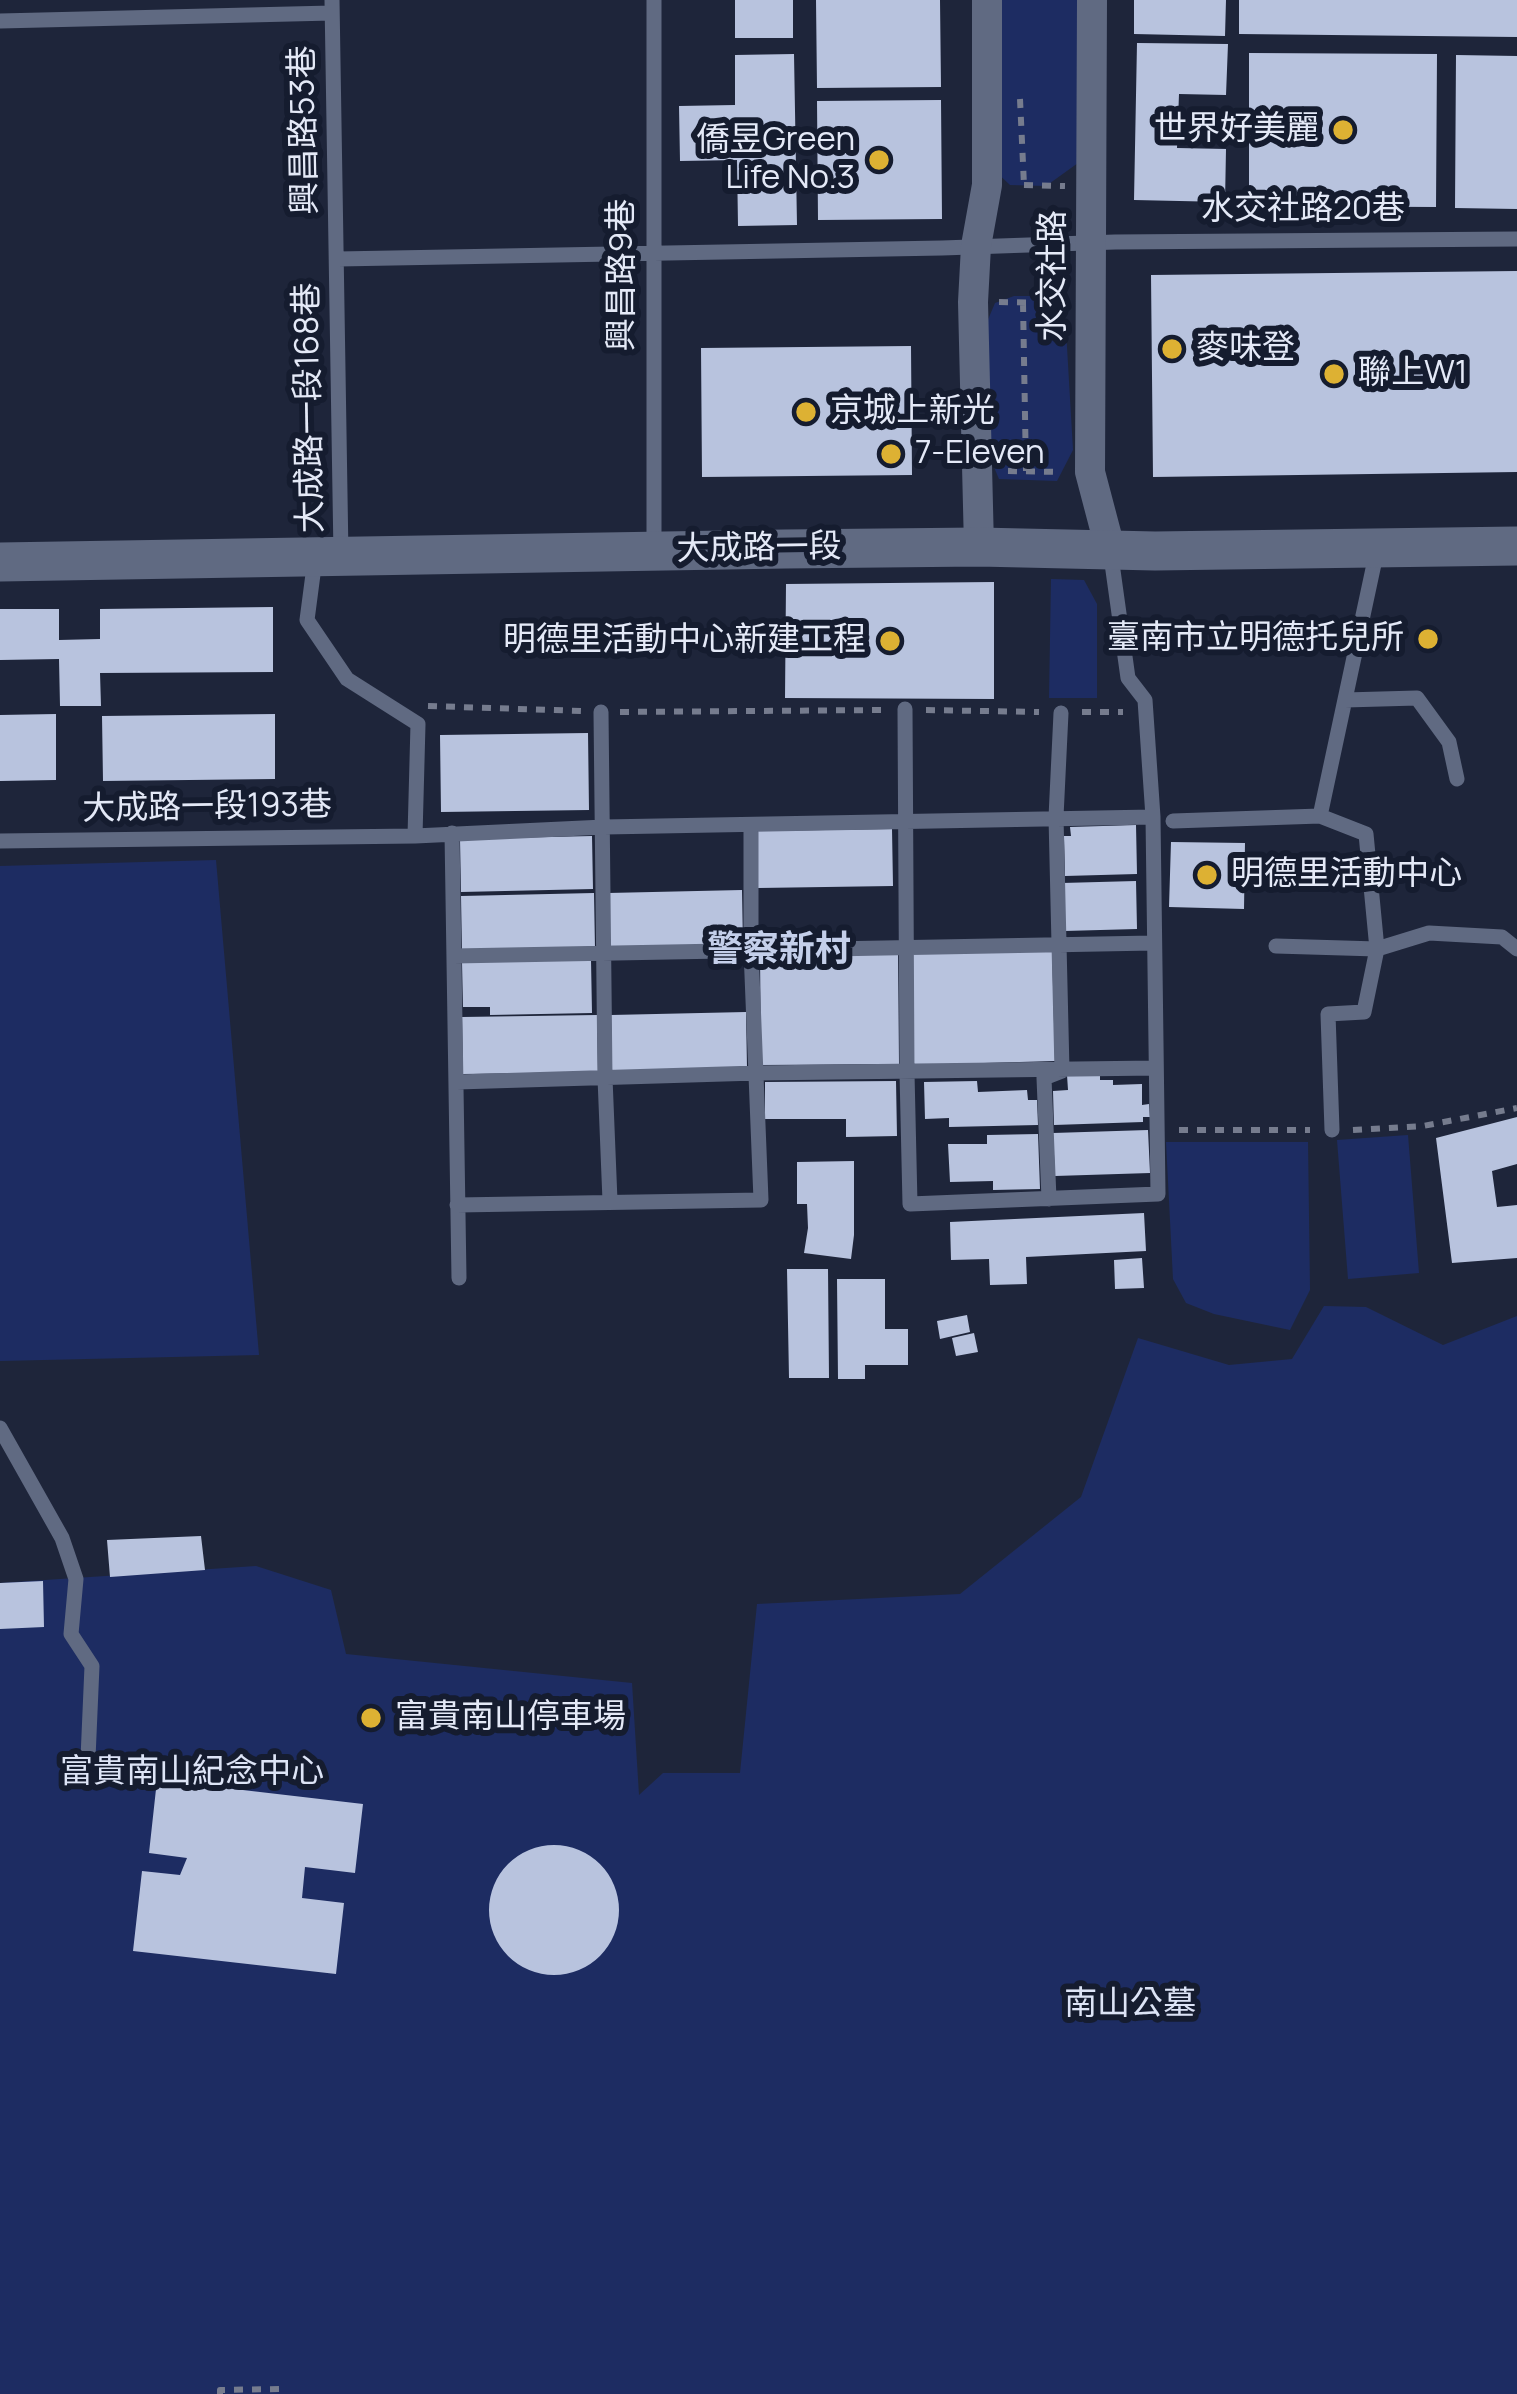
<!DOCTYPE html>
<html>
<head>
<meta charset="utf-8">
<style>
	body { margin:0 }
	canvas { display:block; background:#1e253a }
</style>
</head>
<body>
<canvas width="1517" height="2394"></canvas>
<script>
const c = document.querySelector('canvas').getContext('2d');
c.lineJoin = 'round';
function fill(path, color) { c.fillStyle = color; c.fill(path, 'evenodd'); }
const toPath = rows => new Path2D(rows.map(r => 'M' + r).join(''));
function trace(path, color, width, dash) { c.strokeStyle = color; c.lineWidth = width; c.lineCap = dash ? 'butt' : 'round'; c.setLineDash(dash || []); c.stroke(path); }
function drawText(font, color, halo, rows, align = 'center') {
  c.font = font + ' Manrope,"Noto Sans TC",sans-serif'; c.lineWidth = 12; c.setLineDash([]); c.textBaseline = 'middle'; c.strokeStyle = halo; c.fillStyle = color; for (const [text, x, y, turn = 0] of rows) {
    c.save(); c.translate(x, y); c.rotate((+turn || 0) * Math.PI / 180); c.textAlign = isNaN(turn) ? turn : align; if (halo) c.strokeText(text, 0, 0); c.fillText(text, 0, 0); c.restore();
  }
}
const green = toPath([
	[996,0,1078,0,1078,163,1046,186,1010,185,991,167],
	[1014,296,1040,296,1056,304,1066,330,1073,450,1057,481,999,479,988,453,987,322,995,303],
	[1051,579,1084,580,1097,604,1097,698,1049,698],
	[216,860,259,1355,0,1361,0,866],
	[1408,1135,1419,1273,1348,1279,1337,1140],
	[1166,1142,1308,1142,1310,1290,1290,1330,1214,1314,1186,1303,1173,1279],
	[1324,1306,1366,1307,1443,1345,1517,1316,1517,2394,0,2394,0,1583,256,1566,331,1590,346,1654,632,1683,639,1795,663,1773,740,1773,757,1604,960,1594,1081,1497,1138,1338,1229,1365,1292,1359]
]);
const building = toPath([
	[735,0,793,0,793,38,735,38],
	[816,0,940,0,941,87,817,88],
	[1134,0,1226,0,1225,36,1134,34],
	[1239,0,1517,0,1517,37,1239,34],
	[1137,43,1228,44,1226,95,1179,94,1177,148,1226,149,1225,202,1134,200],
	[1249,53,1437,54,1436,207,1249,206],
	[794,54,797,225,738,226,737,160,680,161,679,106,735,105,735,55],
	[1456,55,1517,56,1517,209,1455,208],
	[941,100,942,219,818,220,817,101],
	[1517,271,1517,472,1153,477,1151,275],
	[911,346,912,475,702,477,701,348],
	[994,582,994,699,785,698,786,584],
	[273,607,273,672,100,673,101,706,60,706,59,659,0,660,0,609,59,609,59,640,100,639,100,609],
	[56,714,56,780,0,781,0,715],
	[275,714,275,779,103,781,102,716],
	[588,733,589,810,441,812,440,735],
	[1136,825,1137,874,1065,876,1064,836,1071,836,1070,827],
	[892,829,893,886,758,888,758,831],
	[592,836,593,889,461,892,460,839],
	[1171,842,1245,843,1244,909,1169,907],
	[1136,881,1137,929,1064,931,1062,883],
	[742,890,743,946,609,949,608,893],
	[594,893,595,949,462,952,461,896],
	[1052,949,1055,1061,913,1065,910,952],
	[898,952,899,1064,761,1065,760,954],
	[591,960,592,1013,490,1015,490,1007,463,1007,462,962],
	[746,1012,747,1068,612,1071,611,1015],
	[597,1015,598,1072,463,1074,462,1017],
	[1100,1074,1100,1080,1113,1080,1113,1085,1142,1084,1142,1105,1149,1104,1150,1117,1143,1117,1143,1122,1054,1125,1053,1091,1068,1090,1067,1075],
	[896,1081,897,1136,846,1137,846,1119,765,1119,765,1082],
	[977,1081,978,1092,1027,1090,1028,1100,1037,1100,1038,1125,949,1127,949,1118,925,1119,924,1082],
	[1517,1117,1517,1164,1492,1171,1497,1207,1517,1205,1517,1258,1452,1263,1436,1138],
	[1148,1130,1150,1173,1055,1176,1053,1133],
	[1038,1134,1040,1189,993,1190,993,1181,950,1182,948,1144,987,1144,987,1135],
	[854,1161,854,1235,851,1259,804,1253,808,1228,807,1204,797,1204,797,1162],
	[1144,1213,1146,1251,1026,1257,1027,1284,990,1285,989,1259,951,1260,950,1222],
	[1142,1258,1144,1288,1115,1289,1114,1260],
	[787,1269,828,1269,829,1378,789,1378],
	[837,1279,885,1279,885,1329,908,1329,908,1365,865,1365,865,1379,838,1379],
	[967,1315,970,1332,940,1339,937,1321],
	[974,1333,978,1352,956,1356,952,1338],
	[201,1536,205,1570,110,1577,107,1540],
	[43,1581,44,1627,0,1629,0,1583],
	[157,1780,363,1804,355,1873,305,1867,302,1898,344,1903,336,1974,133,1951,142,1871,180,1875,187,1858,149,1853],
	'489 1910a65 65 0 1 1 130 0a65 65 0 1 1-130 0Z'
]);
const path = toPath([
	[1020,99,1024,185],
	[1024,185,1065,186],
	[999,302,1064,303],
	[1023,303,1026,471],
	[1008,471,1061,472],
	[428,706,583,711],
	[926,710,1039,712],
	[620,712,883,710],
	[1082,712,1123,712],
	[1179,1130,1310,1130],
	[1353,1130,1423,1126,1517,1108],
	[220,2394,220,2390,281,2389]
]);
const service = toPath([
	[332,0,341,555],
	[0,21,332,13],
	[338,259,942,248,1115,242,1517,239],
	[654,549,654,0],
	[1377,550,1320,816,1366,834,1377,949,1429,933,1502,937,1517,949],
	[315,559,307,620,347,679,418,724,415,836],
	[1345,700,1417,698,1449,742,1457,779],
	[905,709,907,1073,910,1204,1158,1194,1153,817,1145,700,1128,678,1110,549],
	[601,712,605,1078,610,1201],
	[1173,821,1320,816],
	[452,833,459,1278],
	[0,841,415,836,604,827,1153,817],
	[1276,946,1377,949,1364,1012,1328,1014,1332,1130],
	[454,956,1153,943],
	[457,1082,757,1073,1156,1068],
	[1049,1199,1044,1078,1062,1071,1056,817,1061,713],
	[457,1205,761,1200,751,950,751,825],
	[0,1428,62,1538,76,1579,71,1634,92,1666,88,1758]
]);
const minor = toPath([
	[1092,0,1090,472,1110,548],
	[979,547,973,302,976,246,987,185,987,0]
]);
const tertiary = toPath([
	[0,562,785,549,979,547,1155,551,1517,546]
]);
const markers = [
	[1343,130,12,"#ddb133"],
	[879,160,12,"#ddb133"],
	[1172,349,12,"#ddb133"],
	[1334,374,12,"#ddb133"],
	[806,412,12,"#ddb133"],
	[891,454,12,"#ddb133"],
	[1428,639,12,"#ddb133"],
	[890,641,12,"#ddb133"],
	[1207,875,12,"#ddb133"],
	[371,1718,12,"#ddb133"]
];
const streetNames = [
	["興昌路53巷",305,130,-91],
	["水交社路20巷",1303,210],
	["興昌路9巷",623,275,-90],
	["水交社路",1054,276,-90],
	["大成路一段168巷",310,408,-91],
	["大成路一段",759,549,-1],
	["大成路一段193巷",207,808,-1]
];
const poiNames = [
	["世界好美麗",1319,130,"right"],
	["僑昱Green",855,141,"right"],
	["Life No.3",855,179,"right"],
	["麥味登",1196,349],
	["聯上W1",1358,374],
	["京城上新光",830,412],
	["7-Eleven",915,454],
	["臺南市立明德托兒所",1404,639,"right"],
	["明德里活動中心新建工程",866,641,"right"],
	["明德里活動中心",1231,875],
	["富貴南山停車場",395,1718]
];
const parkNames = [
	["富貴南山紀念中心",192,1773],
	["南山公墓",1130,2005]
];
const neighbourhoodNames = [
	["警察新村",779,951]
];
fill(green, '#1d2c62');
fill(building, '#b8c3de');
trace(path, '#767c8e', 6, [9, 9]);
trace(service, '#606a82', 15);
trace(minor, '#606a82', 30);
trace(tertiary, '#606a82', 39);
for (const [x, y, r, color] of markers) { const dot = new Path2D(); dot.arc(x, y, r, 0, 2 * Math.PI); c.fillStyle = color; c.fill(dot); trace(dot, '#151c2f', 4.5); }
drawText('33px', '#e4e9f7', '#151c2f', streetNames);
drawText('33px', '#e4e9f7', '#151c2f', poiNames, 'left');
drawText('33px', '#dde4f6', '#151c2f', parkNames);
drawText('bold 36px', '#c4cfea', '#151c2f', neighbourhoodNames);
</script>
</body>
</html>
